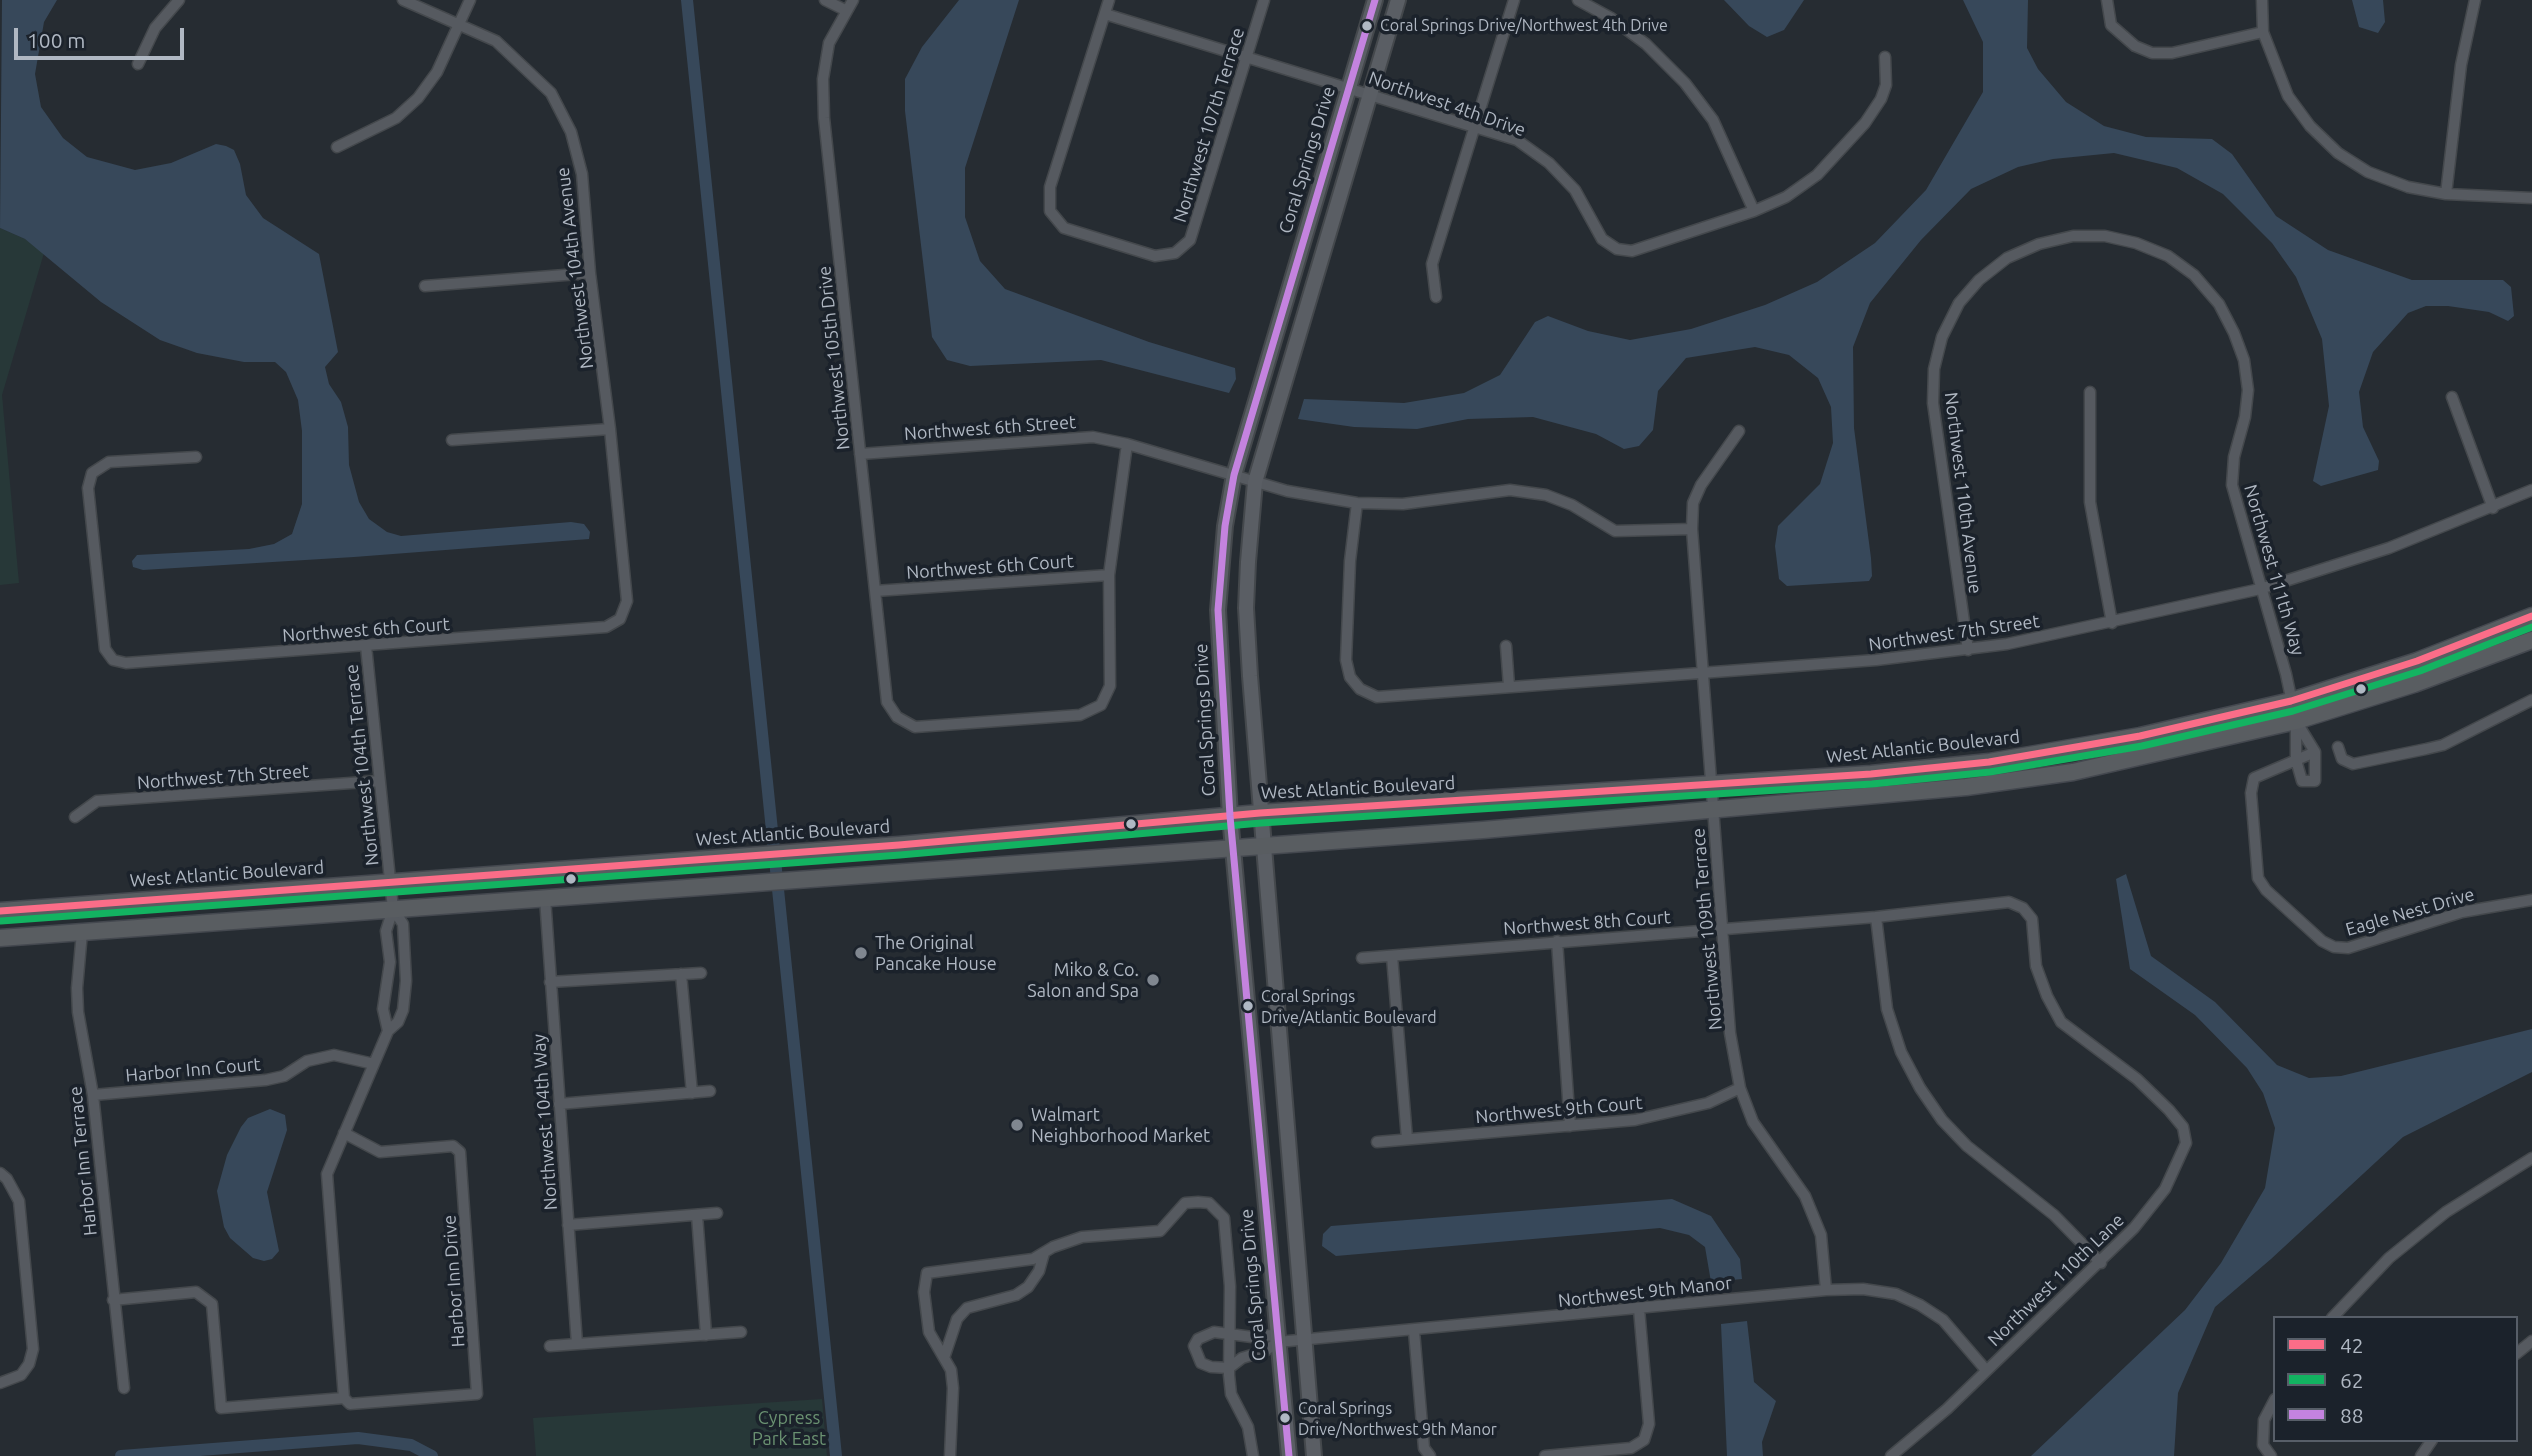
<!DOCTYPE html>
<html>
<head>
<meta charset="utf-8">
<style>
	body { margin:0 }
	#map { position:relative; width:2532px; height:1456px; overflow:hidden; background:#262c32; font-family:Ubuntu,sans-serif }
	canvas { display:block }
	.legend { position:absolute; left:2273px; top:1316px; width:245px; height:126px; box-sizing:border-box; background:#1b222b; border:2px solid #575e68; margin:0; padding:9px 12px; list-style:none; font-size:21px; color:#b0b8c3 }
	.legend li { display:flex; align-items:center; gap:14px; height:35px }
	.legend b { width:35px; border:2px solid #575e68 }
	.scale { position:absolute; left:14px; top:28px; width:170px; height:32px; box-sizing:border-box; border:4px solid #b0b8c3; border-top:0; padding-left:9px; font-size:21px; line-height:24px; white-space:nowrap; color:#b0b8c3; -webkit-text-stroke:5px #1b222b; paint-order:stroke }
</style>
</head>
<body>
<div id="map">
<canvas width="2532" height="1456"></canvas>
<ul class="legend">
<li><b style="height:9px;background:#fb6d88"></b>42</li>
<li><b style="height:9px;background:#13b361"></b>62</li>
<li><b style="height:9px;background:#c483df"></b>88</li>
</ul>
<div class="scale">100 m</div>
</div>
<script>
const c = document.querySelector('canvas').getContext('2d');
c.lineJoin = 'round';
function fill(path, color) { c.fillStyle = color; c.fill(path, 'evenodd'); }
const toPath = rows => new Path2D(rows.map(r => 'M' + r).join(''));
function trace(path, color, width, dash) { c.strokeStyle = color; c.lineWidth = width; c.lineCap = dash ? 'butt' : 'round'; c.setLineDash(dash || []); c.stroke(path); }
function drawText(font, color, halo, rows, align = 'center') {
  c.font = font + ' Ubuntu,sans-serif'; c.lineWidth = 7; c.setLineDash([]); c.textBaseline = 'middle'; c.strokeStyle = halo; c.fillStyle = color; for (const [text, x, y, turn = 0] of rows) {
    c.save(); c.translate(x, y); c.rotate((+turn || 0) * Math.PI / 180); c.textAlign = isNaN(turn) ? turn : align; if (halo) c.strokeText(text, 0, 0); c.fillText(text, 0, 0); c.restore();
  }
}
const green = toPath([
	[0,228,25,239,44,253,2,395,19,583,0,585],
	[822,1399,827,1456,536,1456,533,1418]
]);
const water = toPath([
	[2,0,57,0,44,22,35,74,41,107,63,138,87,157,135,170,171,163,216,144,226,146,234,150,240,164,246,195,263,218,319,254,338,352,325,367,329,384,341,402,348,427,349,465,359,502,369,519,387,532,401,536,571,522,584,524,590,532,589,539,354,557,143,570,133,567,132,561,137,555,249,549,274,544,292,534,302,504,302,431,298,400,286,372,275,362,244,362,197,353,160,340,101,302,25,239,0,228],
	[959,0,1019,0,965,168,965,217,980,261,1005,289,1149,342,1235,368,1236,379,1229,393,1101,360,970,366,947,360,932,337,905,111,905,79,922,47],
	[1724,0,1804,0,1784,30,1767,37,1749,26],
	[1963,0,2028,0,2027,48,2038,69,2066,102,2104,126,2146,137,2212,139,2232,154,2276,216,2328,250,2412,280,2503,280,2511,287,2514,316,2508,321,2489,312,2448,306,2426,306,2408,313,2373,352,2359,392,2363,427,2379,461,2378,470,2321,486,2313,481,2329,406,2322,339,2296,277,2272,243,2223,194,2177,168,2114,153,2053,159,2018,167,1971,189,1921,240,1870,303,1853,347,1854,428,1871,558,1872,576,1869,581,1787,586,1779,579,1775,546,1778,526,1820,484,1833,443,1831,407,1818,378,1789,355,1755,347,1686,358,1658,391,1653,430,1639,446,1624,449,1596,434,1533,417,1468,419,1417,429,1354,427,1298,419,1304,399,1404,403,1464,393,1500,375,1535,322,1548,316,1588,331,1630,340,1691,329,1765,305,1817,282,1875,243,1926,190,1983,92,1983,42],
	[2352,0,2383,0,2385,22,2378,33,2359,27],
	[2126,874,2151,956,2215,1002,2277,1065,2309,1078,2341,1076,2532,1029,2532,1072,2403,1137,2271,1259,2215,1307,2178,1393,2174,1456,2031,1456,2185,1310,2221,1263,2265,1188,2275,1128,2263,1093,2247,1068,2195,1015,2130,969,2116,879],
	[270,1109,285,1115,287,1130,267,1192,279,1251,272,1259,264,1261,253,1258,230,1238,224,1227,217,1191,227,1155,241,1127,248,1118],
	[1672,1199,1711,1216,1740,1259,1742,1279,1711,1282,1705,1247,1689,1235,1660,1228,1336,1256,1322,1246,1323,1234,1331,1226],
	[1747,1321,1754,1382,1776,1401,1762,1442,1763,1456,1727,1456,1721,1324]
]);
const canal = toPath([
	[687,0,836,1456],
	[121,1456,358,1438,411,1445,432,1456]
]);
const street = toPath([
	[825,0,845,10],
	[853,0,829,43,823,79,824,118,887,702,897,717,915,727,1080,715,1101,705,1110,686,1109,575,1127,444],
	[1109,0,1050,187,1050,211,1064,228,1155,256,1175,253,1190,240,1264,0],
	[1578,0,1611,18,1646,44,1685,83,1713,120,1754,211],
	[2107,0,2111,25,2135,46,2152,53,2172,53,2263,32],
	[2262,0,2263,32,2288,96,2310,126,2338,153,2368,172,2408,187,2446,194,2532,198],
	[1105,14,1517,140,1549,163,1575,190,1602,239,1617,249,1632,251,1754,211,1786,197,1817,175,1865,123,1881,99,1886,85,1885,57],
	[138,64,155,28,179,0],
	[337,147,396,118,418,98,437,72,470,0],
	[2446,194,2461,65,2475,0],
	[425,286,590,273],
	[1436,297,1432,264,1514,0],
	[2090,392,2090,502,2112,623],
	[2452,397,2493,508],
	[1739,431,1701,485,1693,503,1692,529,1730,1033,1740,1088,1753,1122,1805,1196,1821,1235,1826,1290],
	[452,440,610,429],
	[860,454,1093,437,1127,444,1287,491,1357,503,1403,504,1510,490,1546,495,1572,505,1615,531,1692,529],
	[196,457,109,462,92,473,88,488,105,649,113,660,126,663,606,627,620,619,627,601,610,429,590,273,582,174,571,132,551,93,496,41,403,0],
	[1357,503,1350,561,1346,660,1350,677,1360,689,1377,697,1876,660,2007,644,2260,589,2389,548,2532,490],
	[875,591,1109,575],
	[366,646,393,909,386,931,390,962,383,1009,388,1031],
	[1506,646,1509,686],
	[1968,650,1933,403,1934,369,1942,337,1959,303,1979,280,2007,258,2039,244,2073,236,2105,236,2136,243,2168,256,2194,275,2219,304,2234,333,2244,360,2248,390,2245,417,2234,457,2232,485,2286,674,2296,721,2315,752,2315,781,2302,781,2296,760,2296,721],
	[2338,747,2342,759,2353,764,2426,749,2443,745,2532,700],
	[2315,752,2254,778,2251,793,2258,878,2266,890,2322,941,2334,947,2348,948,2462,912,2532,900],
	[75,817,97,801,379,781],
	[545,898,577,1344],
	[1876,917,1887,1009,1901,1052,1920,1088,1942,1120,1967,1146,2054,1215,2101,1263],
	[82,932,77,988,78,1012,93,1095,124,1388],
	[1557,941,1570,1126],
	[1392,956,1407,1139],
	[1362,958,1876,917,2009,902,2023,908,2032,919,2036,966,2047,996,2061,1022,2137,1079,2169,1110,2183,1127,2186,1143,2165,1189,2134,1228,1947,1409,1891,1456],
	[681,974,692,1093],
	[550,982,701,973],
	[93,1095,266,1080,284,1076,307,1061,334,1055,374,1064],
	[559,1104,710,1091],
	[1377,1142,1635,1120,1708,1103,1740,1088],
	[0,1173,7,1179,19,1201,33,1349,29,1364,21,1375,0,1383],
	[697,1215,706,1335],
	[568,1225,717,1213],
	[113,1300,196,1292,212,1304,221,1408,344,1398,350,1404,477,1394,460,1152,453,1146,380,1152,344,1133],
	[2332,1318,2389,1258,2446,1212,2532,1158],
	[1414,1331,1424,1448,1430,1456],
	[1214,1332,1252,1337,1272,1335,1278,1342,1265,1351,1242,1358,1229,1368,1211,1367,1201,1363,1194,1346,1198,1339,1214,1332],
	[1278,1342,1826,1290,1863,1289,1896,1294,1920,1305,1943,1320,1986,1370],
	[550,1346,741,1332],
	[2516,1354,2532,1341],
	[944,1358,957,1319,967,1308,1016,1295,1028,1287,1039,1271,1044,1253],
	[344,1398,327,1174,388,1031,398,1022,403,1010,406,981,403,924,393,909],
	[950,1456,953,1388,951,1370,929,1332,924,1292,927,1273,1033,1259,1053,1247,1082,1237,1160,1231,1185,1203,1198,1202,1209,1203,1224,1218,1230,1286,1229,1375,1231,1394,1248,1427,1253,1456],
	[1545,1456,1631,1448,1644,1440,1649,1424,1639,1309],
	[2271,1456,2263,1445,2264,1420,2275,1399],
	[2421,1456,2432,1440]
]);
const secondary = toPath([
	[1289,1456,1230,816,1218,610,1225,526,1234,475,1375,0],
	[1314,1456,1250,676,1246,608,1248,562,1255,482,1398,0]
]);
const primary = toPath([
	[0,911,899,845,1260,813,1871,774,1989,762,2140,736,2291,701,2417,661,2532,616],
	[0,938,1483,830,1966,787,2073,772,2296,721,2414,684,2532,640]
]);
const bus1 = toPath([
	[0,911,899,845,1260,813,1871,774,1989,762,2140,736,2291,701,2417,661,2532,616]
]);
const bus2 = toPath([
	[1,921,900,855,1261,823,1872,784,1990,772,2142,746,2293,711,2420,671,2532,627]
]);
const bus3 = toPath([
	[1289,1456,1230,816,1218,610,1225,526,1234,475,1375,0]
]);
const markers = [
	[1367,26,6,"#b0b8c3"],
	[2361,689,6,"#b0b8c3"],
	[1131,824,6,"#b0b8c3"],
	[571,879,6,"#b0b8c3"],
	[861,953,7,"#808790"],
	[1153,980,7,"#808790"],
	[1248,1006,6,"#b0b8c3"],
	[1017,1125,7,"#808790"],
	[1285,1418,6,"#b0b8c3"]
];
const busNames = [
	["Coral Springs Drive/Northwest 4th Drive",1380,26],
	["Coral Springs",1261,997],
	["Drive/Atlantic Boulevard",1261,1018],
	["Coral Springs",1298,1409],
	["Drive/Northwest 9th Manor",1298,1430]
];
const streetNames = [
	["Northwest 4th Drive",1447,104,19],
	["Northwest 107th Terrace",1209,125,-73],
	["Coral Springs Drive",1307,160,-73],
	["Northwest 104th Avenue",575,268,-97],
	["Northwest 105th Drive",834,358,-96],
	["Northwest 6th Street",990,428,-4],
	["Northwest 110th Avenue",1963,493,83],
	["Northwest 6th Court",990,567,-4],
	["Northwest 111th Way",2274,570,74],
	["Northwest 6th Court",366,630,-4],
	["Northwest 7th Street",1954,633,-8],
	["Coral Springs Drive",1205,720,-93],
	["West Atlantic Boulevard",1923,747,-6],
	["Northwest 104th Terrace",362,765,-96],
	["Northwest 7th Street",223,777,-4],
	["West Atlantic Boulevard",1358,788,-3],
	["West Atlantic Boulevard",793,833,-4],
	["West Atlantic Boulevard",227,874,-4],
	["Eagle Nest Drive",2410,912,-16],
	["Northwest 8th Court",1587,923,-4],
	["Northwest 109th Terrace",1707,929,-95],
	["Harbor Inn Court",193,1070,-5],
	["Northwest 9th Court",1559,1110,-5],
	["Northwest 104th Way",545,1122,-94],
	["Harbor Inn Terrace",83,1161,-96],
	["Northwest 110th Lane",2056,1280,-44],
	["Harbor Inn Drive",454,1281,-94],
	["Coral Springs Drive",1253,1285,-95],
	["Northwest 9th Manor",1645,1292,-6]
];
const poiNames = [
	["The Original",875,943],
	["Pancake House",875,964],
	["Miko & Co.",1139,970,"right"],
	["Salon and Spa",1139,991,"right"],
	["Walmart",1031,1115],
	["Neighborhood Market",1031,1136]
];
const parkNames = [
	["Cypress",789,1418],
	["Park East",789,1439]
];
fill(green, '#273838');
fill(water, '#37485a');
trace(canal, '#37485a', 12);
trace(street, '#44484c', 13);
trace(secondary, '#44484c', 18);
trace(primary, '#44484f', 19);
trace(street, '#565a60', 10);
trace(secondary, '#5a5e64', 14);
trace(primary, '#595d61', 16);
trace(bus1, '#fb6d88', 7);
trace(bus2, '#13b361', 7);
trace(bus3, '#c483df', 7);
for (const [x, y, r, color] of markers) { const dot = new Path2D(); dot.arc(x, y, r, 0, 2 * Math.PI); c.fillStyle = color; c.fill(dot); trace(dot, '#1b222b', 2.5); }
drawText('16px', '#b0b8c3', '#1b222b', busNames, 'left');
drawText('18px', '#b0b8c3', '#1b222b', streetNames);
drawText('18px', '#b0b8c3', '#1b222b', poiNames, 'left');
drawText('18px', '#6a9171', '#1b222b', parkNames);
</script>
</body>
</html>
